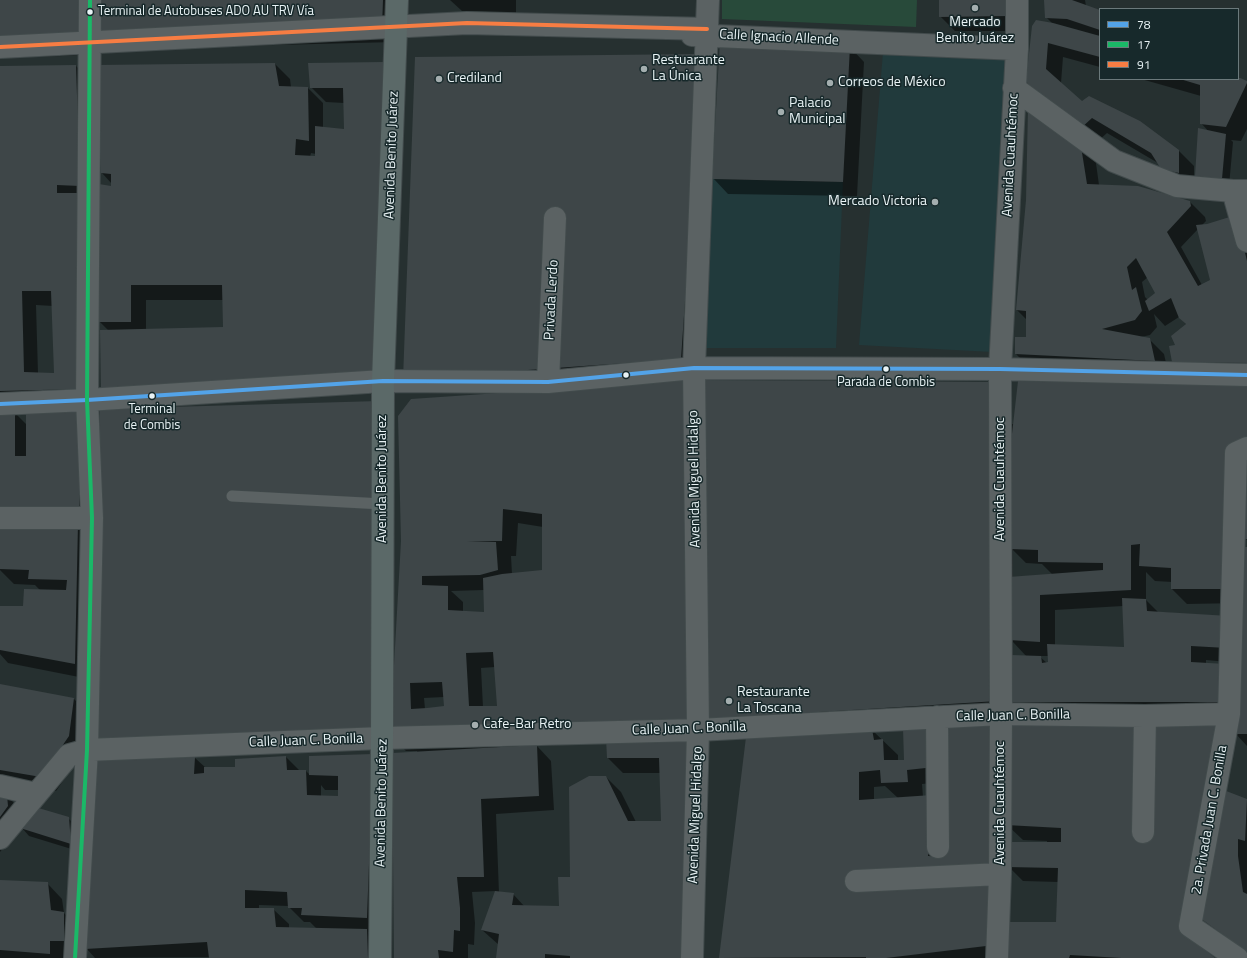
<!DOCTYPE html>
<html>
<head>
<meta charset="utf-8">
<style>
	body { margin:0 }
	#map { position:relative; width:1247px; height:958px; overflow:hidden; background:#263030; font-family:"Titillium Web",sans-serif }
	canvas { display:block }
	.legend { position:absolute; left:1099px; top:8px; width:140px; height:72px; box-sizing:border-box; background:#17292b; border:1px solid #6b797b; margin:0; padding:5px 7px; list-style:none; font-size:12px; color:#e8f2f4 }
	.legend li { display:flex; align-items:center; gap:8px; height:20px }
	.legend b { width:20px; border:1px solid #6b797b }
</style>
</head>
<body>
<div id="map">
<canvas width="1247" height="958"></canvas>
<ul class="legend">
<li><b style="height:5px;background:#53a3e8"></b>78</li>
<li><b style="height:5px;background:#1ab867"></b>17</li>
<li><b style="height:5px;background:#f77d43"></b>91</li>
</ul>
</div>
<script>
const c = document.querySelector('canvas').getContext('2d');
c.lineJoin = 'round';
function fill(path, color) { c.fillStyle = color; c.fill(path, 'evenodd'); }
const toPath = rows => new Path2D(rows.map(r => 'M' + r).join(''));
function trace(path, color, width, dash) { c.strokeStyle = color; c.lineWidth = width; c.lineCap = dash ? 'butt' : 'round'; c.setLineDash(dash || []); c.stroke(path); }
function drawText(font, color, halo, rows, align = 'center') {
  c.font = font + ' "Titillium Web",sans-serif'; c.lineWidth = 3; c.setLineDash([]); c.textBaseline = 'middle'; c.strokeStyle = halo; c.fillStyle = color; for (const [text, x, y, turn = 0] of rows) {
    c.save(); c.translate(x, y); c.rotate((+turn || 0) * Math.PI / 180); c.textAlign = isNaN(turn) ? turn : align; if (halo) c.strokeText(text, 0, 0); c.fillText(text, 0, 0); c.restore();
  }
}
const built = toPath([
	[883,52,1007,59,993,352,859,345],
	[712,179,843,182,836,348,703,348]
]);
const green = toPath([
	[722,0,917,0,916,27,722,19]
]);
const shadow = toPath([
	[0,0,96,0,93,55,0,58],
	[100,0,399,0,396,42,115,49],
	[450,0,516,0,516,13,462,11],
	[940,0,1024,0,1025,31,955,31,940,16],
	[1045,0,1085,0,1086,6,1100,11,1100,67,1063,57,1061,83,1082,103,1179,151,1194,166,1194,188,1177,184,1158,163,1107,133,1096,143,1045,102,1033,27,1053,24,1046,17],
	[849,46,864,62,857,196,728,194,713,178],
	[702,55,717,70,695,373,419,393,404,378],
	[383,63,393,391,109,331,100,322,112,187,112,184,102,173,97,66,275,64,290,79,291,87,308,88,323,103,323,128,346,130,344,103,326,102,311,87],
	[311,153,316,154,316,157,310,157],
	[146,300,223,300,224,328,146,330],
	[76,66,91,81,96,404,0,406,0,67],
	[36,305,53,306,55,374,38,373],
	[1238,76,1242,80,1247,82,1247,129,1241,141,1231,140,1233,142,1229,186,1204,183,1196,175,1209,132,1201,123,1201,96,1141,79,1238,79],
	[1029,110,1095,156,1099,185,1190,202,1205,217,1206,221,1201,226,1247,228,1247,377,1188,376,1173,361,1176,345,1186,324,1179,317,1165,326,1154,314,1157,327,1150,335,1141,337,1149,339,1164,354,1169,376,1031,369,1016,354,1027,338,1027,320,1017,310,1027,200],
	[1198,229,1211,281,1202,285,1181,247],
	[1148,277,1157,293,1148,300,1145,297,1142,282],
	[997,383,1012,398,1012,424,1014,424,1247,385,1247,540,1244,537,1244,548,1247,548,1247,746,1235,733,1236,717,689,739,702,958,497,958,499,945,482,930,496,891,472,892,475,923,474,945,468,944,468,958,395,958,417,752,417,751,406,751,391,736,402,541,399,416],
	[706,507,708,507,708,518,707,518],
	[518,523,543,527,543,571,512,574,511,556,516,556],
	[1013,550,1026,563,1042,564,1053,575,1013,577],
	[1146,572,1155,581,1172,582,1172,589,1187,604,1242,603,1228,617,1158,612,1146,600],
	[484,590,485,613,463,612,463,602,451,591],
	[1123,606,1125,648,1055,646,1055,610],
	[1013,642,1027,657,1013,656],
	[1039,656,1049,656,1049,663,1047,663],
	[1206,660,1239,663,1226,665,1206,664],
	[495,667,498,707,483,707,481,668],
	[444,697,445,707,425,709,424,698],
	[607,743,608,758,623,773,661,773,662,822,636,822,621,792,606,777,572,878,560,907,525,907,513,894,499,893,496,814,554,810,551,761,537,746],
	[80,412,92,539,89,679,8,663,0,654,0,607,24,607,40,590,35,585,14,584,0,570,0,413,15,413,27,425],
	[0,685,74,699,89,714,84,751,56,791,0,782],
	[872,730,898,755,898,761,1222,791,1247,800,1247,955,1216,933,1201,918,1198,945,1214,958,1007,958,1057,923,1058,882,1023,881,1008,866,1047,843,1047,841,1023,840,1006,824,1001,958,720,958,747,738],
	[945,782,931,796,923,797,922,784],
	[885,786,898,798,874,800,874,787],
	[372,755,381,932,368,932,382,945,382,958,210,958,210,957,95,958,86,948,195,758,206,768,236,768,286,757,300,771,306,771,310,775,310,757],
	[321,785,325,790,339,790,339,797,321,796],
	[259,905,288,906,304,922,310,922,317,929,289,929,289,924,273,909,259,909],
	[0,794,7,796,22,811,23,821,0,852],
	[68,818,76,826,78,851,29,836,22,828],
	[0,881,47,883,62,899,64,913,78,928,65,958,0,958]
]);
const building = toPath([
	[0,0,80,0,78,40,0,43],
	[99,0,383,0,382,27,99,34],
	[939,0,1010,0,1010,16,939,17],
	[1044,0,1072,0,1100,10,1100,30,1067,19,1045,18],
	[1036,20,1053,23,1100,36,1100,57,1048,43,1046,69,1082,101,1089,96,1140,121,1179,150,1179,173,1161,169,1151,153,1092,118,1080,129,1039,99,1026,81,1032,26],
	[720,40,850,46,843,182,712,179],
	[702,54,681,359,403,379,415,57],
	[384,62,379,377,101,390,100,330,223,327,222,285,131,285,131,322,99,322,99,184,111,186,111,174,101,173,96,65,275,63,279,86,308,87,309,141,296,139,295,155,315,156,315,126,344,129,343,88,310,88,308,63],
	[76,65,80,186,57,185,57,193,80,193,82,389,0,391,0,66],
	[22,291,51,291,54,373,24,372],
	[1238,77,1247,81,1247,83,1226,127,1200,124,1200,85,1180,79,1238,79],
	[1028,108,1080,140,1087,184,1138,186,1190,201,1191,206,1167,232,1198,286,1210,280,1196,225,1207,224,1236,215,1247,261,1247,363,1172,362,1169,346,1175,345,1171,336,1186,324,1179,318,1171,298,1149,311,1145,301,1155,293,1136,258,1127,267,1132,290,1136,287,1142,311,1135,320,1102,329,1150,338,1155,361,1015,354,1015,337,1026,337,1026,311,1016,310,1026,200],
	[1198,128,1226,134,1222,179,1195,176],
	[689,380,695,723,390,736,401,541,398,416,411,399],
	[503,509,542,514,542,570,502,574,483,578,484,612,448,610,448,586,422,585,422,576,480,575,498,570,496,542,467,541,502,541],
	[493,652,497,706,469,706,466,653],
	[442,682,444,706,427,708,411,709,410,683],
	[702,380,998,382,998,701,705,719,707,513],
	[1018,381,1247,384,1247,440,1229,589,1171,589,1171,568,1139,566,1140,544,1131,545,1131,590,1040,595,1040,642,1009,640,1008,577,1103,570,1103,563,1038,562,1038,550,1010,549,1008,469],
	[379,401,371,734,91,741,100,409],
	[26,411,80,411,79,510,0,509,0,412,15,412,15,456,26,456],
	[1247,457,1247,539,1244,539,1242,482],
	[78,523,75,664,0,650,0,606,23,606,24,589,66,590,67,580,28,579,29,570,0,569,0,524],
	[1245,547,1247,547,1247,734,1234,734],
	[1122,598,1146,599,1147,611,1229,616,1227,648,1191,646,1191,662,1226,664,1224,702,1009,702,1011,655,1041,656,1042,663,1048,662,1047,644,1124,647],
	[0,684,74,698,69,736,41,777,0,770],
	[1011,718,1219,721,1183,932,1215,958,1122,958,1070,955,1069,958,1006,958,1006,922,1056,922,1058,868,1007,867,1007,842,1061,842,1061,828,1006,825],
	[997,719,989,864,846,875,847,889,990,878,986,946,886,958,866,958,866,957,719,958,746,737,872,729,874,740,883,739,884,760,904,760,903,728,934,724,935,767,907,770,908,782,881,783,880,770,859,772,859,800,932,795,928,856,944,857,944,723],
	[606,738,690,738,687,958,570,958,570,956,545,954,545,958,496,958,499,934,481,930,495,891,514,893,512,905,559,906,558,877,570,877,569,787,589,776,606,776,628,821,661,821,659,758,607,758],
	[537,745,539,796,481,799,484,877,457,877,460,908,460,931,454,930,453,952,438,950,439,958,394,958,392,753],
	[373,754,367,918,301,915,302,908,288,908,287,892,245,890,245,908,274,908,276,927,367,929,368,958,209,958,207,942,85,949,88,758,195,757,194,774,204,773,204,767,235,767,235,759,286,756,287,770,306,770,307,795,338,796,338,776,309,775,309,756],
	[1221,789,1247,799,1245,841,1238,839,1238,856,1243,892,1247,894,1247,952,1200,918],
	[0,793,7,795,8,806,0,817],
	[35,807,69,817,71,844,20,828],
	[0,880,48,882,51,910,64,912,64,941,50,941,50,954,0,950]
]);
const lane = toPath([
	[232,496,383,504]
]);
const street = toPath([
	[692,35,1017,49],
	[0,47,467,23,707,29],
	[1014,88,1114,161,1177,186,1233,191,1247,191],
	[1233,191,1247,241],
	[548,382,555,218],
	[0,404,87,400,383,381,548,382,694,368,1000,369,1247,375],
	[0,518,92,518],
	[937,717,938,847],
	[0,786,36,794],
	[1143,832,1145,716],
	[0,838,69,755,87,750,382,738,698,730,1001,714,1145,716,1229,714],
	[856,881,1000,874],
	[75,958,87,750,92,518,87,400,90,0],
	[692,958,698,730,694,368,708,0],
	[997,958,1000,874,1001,714,1000,369,1017,49,1017,0],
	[1237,958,1190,926,1229,714,1236,453,1247,448]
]);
const primary = toPath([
	[380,958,382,738,383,381,397,0]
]);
const bus1 = toPath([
	[0,404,87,400,383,381,548,382,694,368,1000,369,1247,375]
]);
const bus2 = toPath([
	[75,958,87,750,92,518,87,400,90,0]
]);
const bus3 = toPath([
	[0,47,467,23,707,29]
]);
const markers = [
	[975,8,4,"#a4aeaf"],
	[90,12,3.5,"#e8f2f4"],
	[644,69,4,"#a4aeaf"],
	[439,79,4,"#a4aeaf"],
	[830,83,4,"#a4aeaf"],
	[781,112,4,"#a4aeaf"],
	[935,202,4,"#a4aeaf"],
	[886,369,3.5,"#e8f2f4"],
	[626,375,3.5,"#e8f2f4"],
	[152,396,3.5,"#e8f2f4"],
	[729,701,4,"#a4aeaf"],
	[475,725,4,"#a4aeaf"]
];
const busNames = [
	["Terminal de Autobuses ADO AU TRV Vía",98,12,"left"],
	["Parada de Combis",886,383],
	["Terminal",152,410],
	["de Combis",152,426]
];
const poiNames = [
	["Mercado",975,23,"center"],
	["Benito Juárez",975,39,"center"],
	["Restuarante",652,61],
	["La Única",652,77],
	["Crediland",447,79],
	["Correos de México",838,83],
	["Palacio",789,104],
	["Municipal",789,120],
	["Mercado Victoria",927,202,"right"],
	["Restaurante",737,693],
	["La Toscana",737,709],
	["Cafe-Bar Retro",483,725]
];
const streetNames = [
	["Calle Ignacio Allende",779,38,3],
	["Avenida Benito Juárez",392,155,-88],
	["Avenida Cuauhtémoc",1011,155,-87],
	["Privada Lerdo",552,300,-87],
	["Avenida Benito Juárez",383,479,-90],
	["Avenida Miguel Hidalgo",695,479,-91],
	["Avenida Cuauhtémoc",1001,479,-90],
	["Calle Juan C. Bonilla",1013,716,-1],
	["Calle Juan C. Bonilla",689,729,-2],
	["Calle Juan C. Bonilla",306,741,-2],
	["Avenida Benito Juárez",382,803,-89],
	["Avenida Cuauhtémoc",1001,803,-90],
	["Avenida Miguel Hidalgo",696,815,-88],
	["2a. Privada Juan C. Bonilla",1210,820,-80]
];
fill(built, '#213a3c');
fill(green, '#284a3a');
fill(shadow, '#0007');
fill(building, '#3e4648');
trace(lane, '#424b4c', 12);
trace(street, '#424b4c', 24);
trace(primary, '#424b4c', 24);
trace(lane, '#5b6263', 11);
trace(street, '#5b6263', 22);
trace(primary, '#5b6968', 22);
trace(bus1, '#53a3e8', 4);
trace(bus2, '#1ab867', 4);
trace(bus3, '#f77d43', 4);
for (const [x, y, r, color] of markers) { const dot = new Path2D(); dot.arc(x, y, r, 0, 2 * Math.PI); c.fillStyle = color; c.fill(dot); trace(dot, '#17292b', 1.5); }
drawText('13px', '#e8f2f4', '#17292b', busNames);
drawText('14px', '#e8f2f4', '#17292b', poiNames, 'left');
drawText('14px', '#e8f2f4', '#17292b', streetNames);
</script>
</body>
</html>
